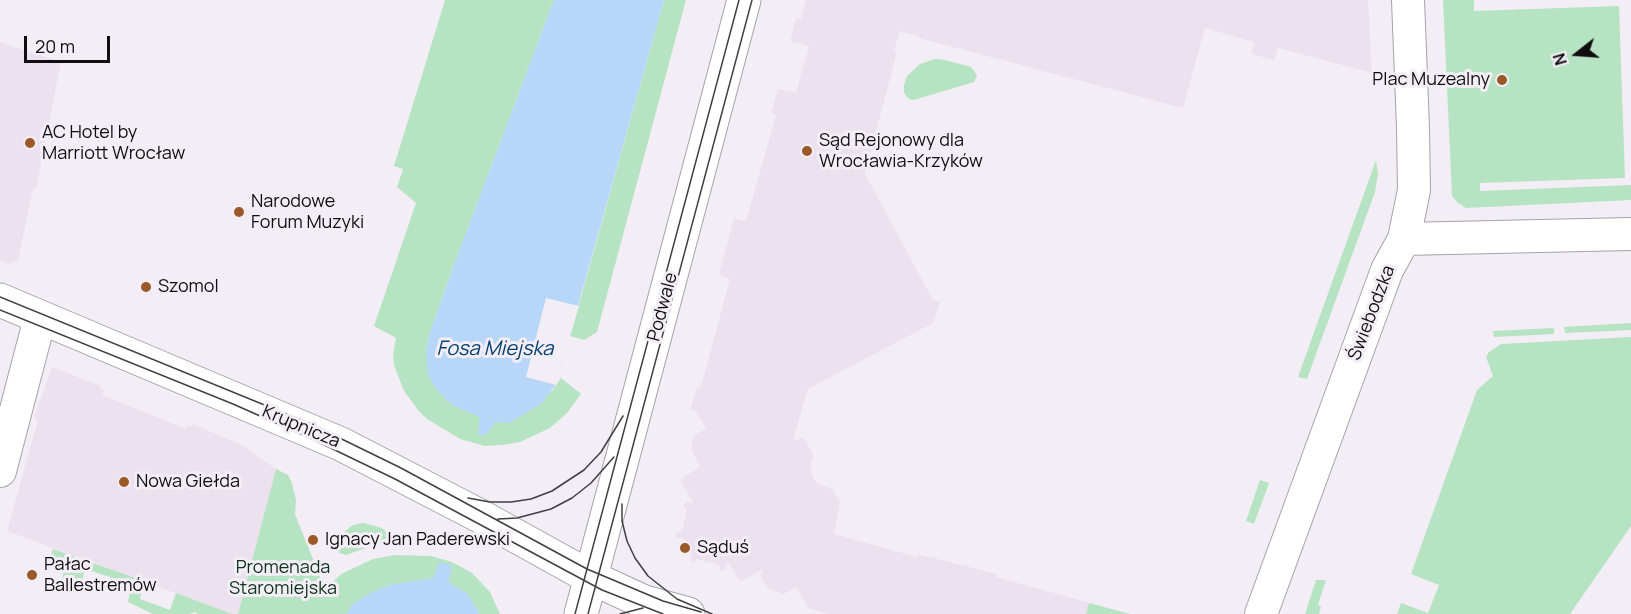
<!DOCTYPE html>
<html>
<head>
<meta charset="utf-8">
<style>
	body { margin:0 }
	#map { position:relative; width:1631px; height:614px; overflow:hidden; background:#f3eef6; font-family:Manrope,sans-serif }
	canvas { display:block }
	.north { position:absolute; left:1547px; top:24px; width:60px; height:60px; -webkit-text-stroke:4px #f3eef6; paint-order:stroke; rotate:253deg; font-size:16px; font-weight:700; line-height:24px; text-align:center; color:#0f0d10 }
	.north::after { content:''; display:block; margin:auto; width:21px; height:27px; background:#0f0d10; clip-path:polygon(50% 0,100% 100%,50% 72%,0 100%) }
	.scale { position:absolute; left:24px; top:36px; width:86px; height:27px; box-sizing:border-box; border:3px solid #0f0d10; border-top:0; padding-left:8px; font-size:18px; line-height:21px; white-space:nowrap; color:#0f0d10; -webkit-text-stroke:4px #f3eef6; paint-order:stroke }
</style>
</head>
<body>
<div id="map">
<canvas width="1631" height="614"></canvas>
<div class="north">N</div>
<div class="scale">20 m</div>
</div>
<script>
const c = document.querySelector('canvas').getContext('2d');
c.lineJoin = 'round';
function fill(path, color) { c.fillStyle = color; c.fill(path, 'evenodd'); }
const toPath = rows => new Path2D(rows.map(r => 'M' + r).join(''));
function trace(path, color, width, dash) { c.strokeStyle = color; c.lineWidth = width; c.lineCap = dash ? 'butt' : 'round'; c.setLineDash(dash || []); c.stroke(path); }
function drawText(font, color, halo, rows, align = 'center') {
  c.font = font + ' Manrope,sans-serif'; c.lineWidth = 6; c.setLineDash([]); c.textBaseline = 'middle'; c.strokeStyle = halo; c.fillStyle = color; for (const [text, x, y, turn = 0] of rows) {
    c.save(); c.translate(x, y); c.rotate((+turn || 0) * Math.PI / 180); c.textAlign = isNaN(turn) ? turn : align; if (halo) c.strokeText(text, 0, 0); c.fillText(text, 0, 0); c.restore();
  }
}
const built = toPath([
	[806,0,1368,0,1372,73,1278,48,1274,60,1251,54,1254,42,1205,28,1183,108,919,38,919,36,900,31,894,51,897,52,865,174,933,300,940,302,933,323,808,389,793,440,804,438,814,456,812,458,814,460,811,462,811,473,816,482,825,487,828,486,830,489,832,488,840,502,834,534,917,557,918,554,997,574,996,577,1130,614,829,614,808,608,796,587,784,594,770,590,761,578,763,569,740,582,729,563,725,565,726,569,721,571,719,565,696,559,694,563,690,560,692,555,683,538,676,538,676,532,682,531,687,509,683,506,687,501,690,504,693,502,680,480,700,467,691,449,694,436,706,428,696,412,690,410,697,387,701,387,730,279,719,275,734,218,746,221,776,115,771,113,778,89,796,93,809,46,790,41,796,18,801,19],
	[0,42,61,62,36,189,33,189,18,260,9,264,0,260],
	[52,367,101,386,100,389,104,390,102,395,186,429,188,425,192,426,193,424,242,445,276,469,238,614,232,614,7,531,38,420,34,418]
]);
const green = toPath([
	[445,0,554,0,455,262,430,332,426,350,434,386,446,400,458,408,496,422,552,391,561,378,581,394,567,413,550,428,520,442,502,445,485,446,460,439,427,419,418,410,404,391,394,365,393,355,396,338,374,326,416,203,397,187,403,169,394,166],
	[664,0,686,0,597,332,584,340,570,336],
	[1443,0,1474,0,1474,11,1619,6,1625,178,1480,183,1480,191,1631,185,1631,200,1466,208,1458,203,1452,196],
	[935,59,945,60,971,67,977,75,974,82,914,100,909,99,904,93,904,85,907,76,920,64],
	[1376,160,1378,174,1375,192,1307,379,1298,377],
	[1631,323,1631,330,1565,333,1564,327],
	[1554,328,1554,334,1494,337,1493,331],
	[1631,337,1631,526,1570,614,1397,614,1401,603,1428,613,1439,585,1411,574,1477,390,1493,376,1486,357,1489,352,1501,344],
	[276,469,288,475,292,483,296,500,295,514,325,589,341,574,373,559,395,555,431,556,452,562,472,573,490,592,500,614,480,614,467,593,449,583,433,578,390,585,372,592,354,603,346,614,238,614],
	[1260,480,1269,483,1254,524,1246,521],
	[363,523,382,528,390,535,389,540,346,555,339,553,338,544,343,533,353,525],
	[53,549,144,581,140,599,170,610,176,593,232,614,198,614,195,612,189,614,153,614,128,602,131,584,85,569,80,589,61,584,65,565,69,563,67,559,64,561,50,558],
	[1316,580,1326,580,1318,605,1321,606,1319,614,1305,614],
	[1089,603,1130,614,1086,614]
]);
const water = toPath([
	[554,0,664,0,559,373,561,378,541,404,509,423,496,422,485,436,478,434,480,417,458,408,446,400,434,386,427,372,426,350,430,332,455,262],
	[439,562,452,565,449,583,467,593,480,614,346,614,354,603,372,592,390,585,433,578]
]);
const pier = toPath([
	[546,298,579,306,559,373,561,378,556,385,526,377]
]);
const minor = toPath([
	[1404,239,1631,234],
	[0,471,40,318],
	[1261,614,1387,270,1404,239,1414,190,1413,128,1408,0]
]);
const tertiary = toPath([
	[0,300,341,444,480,516,590,577,644,602,688,614],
	[581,614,744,0]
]);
const tram = toPath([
	[0,297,311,424,401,468,587,569,663,601,701,612],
	[0,310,233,404,312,439,395,479,602,590,663,614],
	[468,498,490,502,511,502,531,499,552,491,584,470,601,452,623,416],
	[622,504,622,521,627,541,635,558,648,576,677,599,712,614],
	[498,519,517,518,551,509,572,498,591,483,614,457],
	[575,614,739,0],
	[588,614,752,0],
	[620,614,643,608]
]);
const markers = [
	[1502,80,6,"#9b5829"],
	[30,143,6,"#9b5829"],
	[807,151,6,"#9b5829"],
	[239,212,6,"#9b5829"],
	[146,287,6,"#9b5829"],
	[124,482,6,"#9b5829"],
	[313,540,6,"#9b5829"],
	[685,548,6,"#9b5829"],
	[32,575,6,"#9b5829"]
];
const poiNames = [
	["Plac Muzealny",1490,80,"right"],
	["AC Hotel by",42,133],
	["Marriott Wrocław",42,154],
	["Sąd Rejonowy dla",819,141],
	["Wrocławia-Krzyków",819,162],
	["Narodowe",251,202],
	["Forum Muzyki",251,223],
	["Szomol",158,287],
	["Nowa Giełda",136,482],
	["Ignacy Jan Paderewski",325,540],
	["Sąduś",697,548],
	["Pałac",44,565],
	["Ballestremów",44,586]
];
const streetNames = [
	["Podwale",663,307,-75],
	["Świebodzka",1372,313,-69],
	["Krupnicza",301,427,23]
];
const parkNames = [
	["Promenada",283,568],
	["Staromiejska",283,589]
];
const waterNames = [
	["Fosa Miejska",495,349]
];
fill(built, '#ebe1ef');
fill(green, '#b6e4c2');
fill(water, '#b7d6f8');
fill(pier, '#f3eef6');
trace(minor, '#a7a2aa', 34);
trace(tertiary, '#a7a2aa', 35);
trace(minor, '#fff', 32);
trace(tertiary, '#fff', 33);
trace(tram, '#413f43', 1.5);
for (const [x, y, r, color] of markers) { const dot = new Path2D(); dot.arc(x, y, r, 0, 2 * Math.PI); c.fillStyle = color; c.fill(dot); trace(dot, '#f3eef6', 2); }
drawText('18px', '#0f0d10', '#f3eef6', poiNames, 'left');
drawText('18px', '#0f0d10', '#f3eef6', streetNames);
drawText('18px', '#0d331c', '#f3eef6', parkNames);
drawText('italic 20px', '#054173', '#f3eef6', waterNames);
</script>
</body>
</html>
